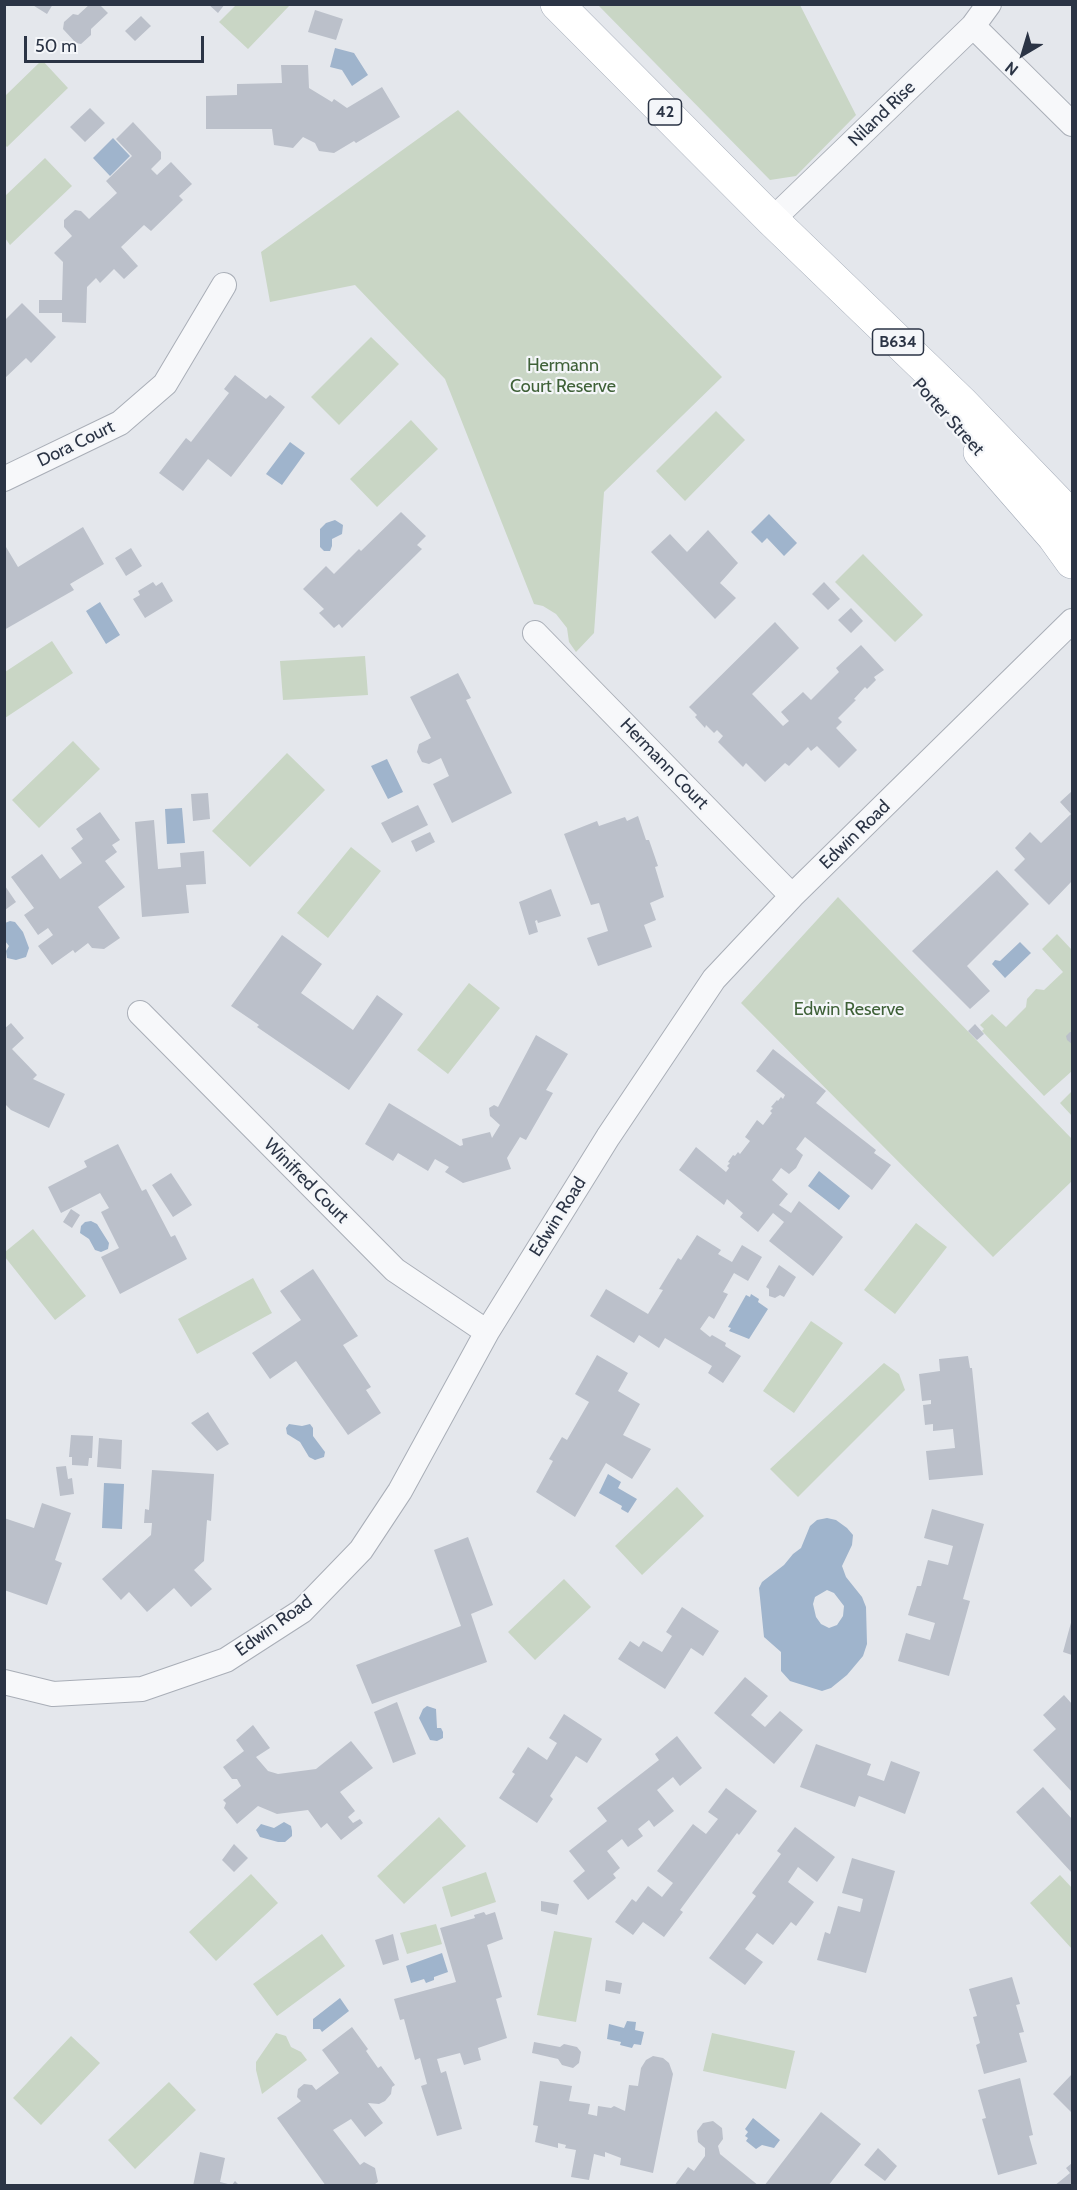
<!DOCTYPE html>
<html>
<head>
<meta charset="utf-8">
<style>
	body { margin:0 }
	#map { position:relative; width:1077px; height:2190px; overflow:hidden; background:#e4e7ec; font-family:Cabin,sans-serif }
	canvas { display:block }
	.frame { position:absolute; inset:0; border:6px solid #2b3445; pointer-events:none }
	.north { position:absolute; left:993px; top:24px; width:60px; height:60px; -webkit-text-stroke:4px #f4f6f9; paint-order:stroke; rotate:218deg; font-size:16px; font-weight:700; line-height:24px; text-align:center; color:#2b3445 }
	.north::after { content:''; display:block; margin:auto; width:21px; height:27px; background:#2b3445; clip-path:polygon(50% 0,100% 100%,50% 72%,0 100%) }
	.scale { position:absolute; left:24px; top:36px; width:180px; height:27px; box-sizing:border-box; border:3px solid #2b3445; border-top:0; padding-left:8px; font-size:18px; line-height:21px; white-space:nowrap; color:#2b3445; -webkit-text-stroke:4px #f4f6f9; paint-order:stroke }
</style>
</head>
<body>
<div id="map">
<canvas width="1077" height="2190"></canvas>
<div class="frame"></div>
<div class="north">N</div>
<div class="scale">50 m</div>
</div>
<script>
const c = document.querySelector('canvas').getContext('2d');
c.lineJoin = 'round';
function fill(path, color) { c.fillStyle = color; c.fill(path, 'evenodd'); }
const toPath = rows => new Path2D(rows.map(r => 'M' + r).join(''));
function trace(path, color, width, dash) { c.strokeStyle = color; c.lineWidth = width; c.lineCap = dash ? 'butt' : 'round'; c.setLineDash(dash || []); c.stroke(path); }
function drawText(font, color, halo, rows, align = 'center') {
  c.font = font + ' Cabin,sans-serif'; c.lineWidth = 4.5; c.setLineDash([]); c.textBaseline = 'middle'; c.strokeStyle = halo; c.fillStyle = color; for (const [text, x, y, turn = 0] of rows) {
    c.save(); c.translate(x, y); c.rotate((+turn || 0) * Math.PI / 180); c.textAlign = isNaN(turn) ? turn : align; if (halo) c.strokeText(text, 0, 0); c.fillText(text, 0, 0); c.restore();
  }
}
const green = toPath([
	[236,5,236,4,290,5,248,49,219,22],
	[598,5,800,5,856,115,796,176,770,180],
	[42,60,68,88,7,147,4,144,5,96],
	[458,110,722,377,604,492,594,633,576,652,569,642,567,628,556,614,543,606,534,604,445,379,355,285,270,302,261,252],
	[45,158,72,186,10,245,5,238,5,196],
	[371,337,399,364,339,425,311,397],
	[716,411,745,440,685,501,656,471],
	[411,420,438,449,377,507,350,479],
	[863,554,923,615,895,642,835,582],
	[52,641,73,673,5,718,5,672],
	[365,656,368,695,283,700,280,661],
	[73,741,100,769,39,828,12,800],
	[287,753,325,790,250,867,212,831],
	[351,847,381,871,328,938,297,913],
	[838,897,1072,1139,1072,1181,993,1257,741,1003],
	[1057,934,1072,950,1072,1071,1044,1096,982,1031,984,1029,980,1025,992,1014,1006,1027,1026,1007,1027,999,1036,989,1044,990,1063,972,1042,949],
	[469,983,500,1008,448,1074,417,1050],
	[1072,1091,1072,1116,1060,1103],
	[916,1223,947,1247,895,1314,864,1290],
	[33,1229,86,1296,55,1320,5,1257,5,1252],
	[253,1278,272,1313,197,1354,178,1319],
	[811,1321,843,1343,794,1413,763,1391],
	[884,1363,899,1374,905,1390,798,1497,770,1469],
	[677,1487,704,1516,642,1575,615,1546],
	[564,1579,591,1607,535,1660,508,1632],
	[439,1817,466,1846,404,1904,377,1876],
	[486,1872,496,1902,451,1917,442,1887],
	[251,1874,278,1903,216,1961,189,1932],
	[1060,1875,1072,1888,1072,1949,1030,1903],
	[436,1924,442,1944,407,1954,400,1933],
	[554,1931,592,1938,576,2022,537,2015],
	[322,1934,345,1966,277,2016,253,1984],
	[276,2033,286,2036,291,2047,301,2052,307,2060,262,2094,256,2070,256,2062],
	[712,2033,795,2051,786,2089,703,2071],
	[71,2036,100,2063,41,2125,13,2098],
	[169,2082,196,2110,135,2169,108,2140]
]);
const water = toPath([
	[335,48,354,53,368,75,352,86,342,70,330,67],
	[113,138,130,156,110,176,93,158],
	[290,442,305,453,282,485,266,474],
	[769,514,797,543,784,556,767,538,762,543,751,532],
	[335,520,343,525,342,534,332,539,332,546,330,551,324,551,320,547,320,529,326,523],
	[100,602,120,635,106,644,86,611],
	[387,759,403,792,388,799,371,766],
	[182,808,185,843,167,844,165,809],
	[10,921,15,922,23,932,29,948,26,957,16,960,7,958,6,951,9,946,5,941,5,923],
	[1020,942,1031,953,1005,978,992,964,995,960,1000,961],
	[819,1171,850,1196,839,1210,808,1186],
	[91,1221,97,1224,109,1243,108,1249,101,1252,95,1250,89,1239,80,1233,81,1226,85,1222],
	[751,1294,759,1299,758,1302,768,1309,749,1339,729,1331,731,1328,728,1327,746,1295,750,1297],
	[289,1424,302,1426,310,1424,313,1428,313,1436,325,1452,324,1457,315,1460,309,1457,300,1442,287,1434,286,1428],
	[608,1474,621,1482,618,1488,637,1499,628,1513,621,1509,622,1506,599,1493],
	[104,1483,124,1484,122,1529,102,1528],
	[827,1518,836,1520,847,1528,853,1535,852,1545,842,1566,846,1577,862,1597,866,1607,867,1644,863,1656,847,1675,831,1688,822,1691,790,1681,781,1671,781,1652,764,1637,759,1588,762,1582,784,1565,793,1554,801,1548,810,1526,817,1520],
	[827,1590,834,1593,844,1606,843,1616,837,1625,829,1628,821,1624,816,1617,813,1604,815,1597],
	[427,1706,436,1709,437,1728,441,1728,443,1732,443,1738,437,1741,430,1740,419,1718,423,1709],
	[284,1822,291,1826,292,1831,292,1836,285,1842,278,1842,260,1837,256,1830,261,1824,274,1828],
	[442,1953,448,1972,434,1977,434,1980,426,1983,424,1979,411,1983,406,1966],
	[340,1998,349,2011,322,2032,320,2029,313,2029,313,2019],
	[627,2021,636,2022,635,2030,644,2032,641,2045,634,2044,632,2048,620,2045,621,2042,607,2039,609,2024,624,2028],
	[753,2118,780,2140,774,2148,762,2145,756,2149,746,2141,748,2138,745,2136,748,2132,745,2129]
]);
const building = toPath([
	[31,4,53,4,47,14],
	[90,4,99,4,108,13,91,29,91,35,81,44,76,43,63,29,64,22,73,14,78,15],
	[208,4,225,4,218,13],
	[315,10,343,19,336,40,308,32],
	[141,16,151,26,135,41,125,31],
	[281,65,308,65,309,88,332,102,334,99,347,108,382,87,400,117,356,143,354,141,334,153,319,151,315,143,303,137,293,148,274,145,272,129,206,129,206,96,237,95,237,84,282,83],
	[90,108,105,123,85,142,70,127],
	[133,122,161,152,161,159,151,169,157,175,171,162,192,184,179,196,183,200,151,231,144,225,121,247,138,266,124,279,114,269,100,283,96,278,87,287,86,323,62,322,62,313,39,313,39,300,62,300,63,262,54,253,72,236,64,227,64,220,75,210,81,211,89,219,117,193,106,181,132,156,116,139],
	[22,303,56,337,31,363,26,358,4,379,4,321],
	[235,375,266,399,270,395,285,407,231,477,208,459,183,491,159,473,186,438,191,442,229,393,224,389],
	[401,512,426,536,417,545,422,549,342,628,339,624,334,628,319,613,324,609,303,589,326,566,334,574,359,549,361,551],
	[83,527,104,564,70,584,74,590,4,630,4,548,6,547,18,567],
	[708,530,738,563,720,583,736,598,715,619,651,552,670,534,687,552],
	[131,548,142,566,126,576,115,558],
	[153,582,156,586,162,582,173,601,145,618,133,599,140,595,138,591],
	[824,582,840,599,828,610,812,594],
	[851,608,863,621,851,633,838,620],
	[775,622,799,648,752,694,783,726,789,721,781,712,803,692,811,700,839,672,836,668,861,645,884,670,874,677,876,680,867,689,865,687,854,699,856,700,838,718,842,722,836,728,857,750,839,768,817,746,811,751,808,747,789,766,785,763,765,782,746,763,743,767,718,742,723,736,717,730,714,733,706,725,705,728,695,717,697,715,689,707],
	[458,673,471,698,466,700,512,793,452,823,433,784,449,776,441,758,429,764,422,762,417,752,419,744,431,738,410,697],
	[1072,791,1072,881,1049,905,1014,870,1025,859,1015,848,1030,832,1041,843,1071,814,1060,802],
	[208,793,210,819,193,821,191,794],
	[418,805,428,825,392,843,381,823],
	[100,812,120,840,112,845,117,852,105,861,125,887,98,907,120,938,104,949,92,948,88,943,75,953,73,950,52,965,38,946,53,935,48,928,38,935,24,915,34,908,11,877,42,854,60,879,82,863,71,848,83,839,76,829],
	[638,816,646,840,649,840,658,866,655,867,664,897,650,903,656,920,644,925,652,947,598,966,587,938,608,931,599,903,591,905,564,834,597,821,599,826,625,817,627,821],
	[154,820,158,869,181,867,180,853,204,851,206,884,186,885,189,913,142,917,135,822],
	[430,832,435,842,416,852,411,841],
	[997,870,1029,904,967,966,990,991,970,1009,912,951],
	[5,886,16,902,5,910],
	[551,889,561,916,538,923,537,920,535,921,538,932,529,935,519,902],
	[282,935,322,964,301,993,353,1030,377,995,403,1014,349,1090,257,1027,259,1025,231,1006],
	[11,1023,24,1038,12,1049,37,1075,33,1079,65,1094,49,1128,11,1110,4,1103,4,1029],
	[975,1024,984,1034,977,1040,968,1031],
	[1070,1032,1072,1032,1072,1044,1067,1040,1066,1036],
	[536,1035,568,1054,546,1090,553,1093,526,1140,520,1137,507,1158,511,1169,463,1183,445,1172,449,1167,435,1159,428,1171,398,1153,393,1161,365,1144,389,1103,460,1146,463,1145,462,1139,490,1132,492,1138,500,1125,490,1116,489,1108,494,1105,498,1107],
	[773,1049,826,1091,816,1103,876,1150,874,1153,891,1165,872,1190,805,1137,796,1149,803,1155,796,1168,789,1174,781,1168,772,1180,788,1194,779,1205,791,1213,799,1201,843,1237,813,1276,769,1241,784,1222,773,1213,758,1232,740,1217,743,1213,727,1199,724,1205,679,1170,696,1147,726,1172,729,1168,727,1166,730,1163,728,1162,733,1155,735,1156,738,1152,740,1154,750,1141,745,1137,757,1120,763,1125,772,1113,770,1111,773,1108,771,1107,777,1100,778,1101,781,1097,783,1099,785,1095,756,1071],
	[118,1144,142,1191,146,1189,171,1237,175,1235,187,1259,120,1294,101,1257,119,1248,101,1212,109,1208,100,1193,61,1213,48,1187,87,1167,84,1161],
	[171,1173,192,1205,173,1217,152,1185],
	[71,1209,80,1215,72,1228,63,1222],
	[697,1235,721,1250,718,1254,732,1262,742,1245,762,1257,748,1281,734,1273,723,1292,728,1294,714,1319,709,1316,700,1329,710,1337,712,1335,726,1343,725,1346,741,1356,723,1383,708,1373,712,1366,665,1338,659,1348,639,1335,634,1343,590,1316,606,1289,648,1314,663,1290,659,1289,678,1258,681,1260],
	[779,1265,796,1277,784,1297,780,1295,775,1298,769,1296,769,1289,766,1287],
	[313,1269,358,1336,343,1345,371,1387,366,1390,381,1413,348,1435,296,1361,270,1379,252,1353,301,1320,280,1291],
	[597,1355,628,1373,618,1391,640,1404,623,1435,651,1449,632,1479,606,1463,575,1517,536,1492,553,1461,549,1459,562,1437,567,1440,589,1402,575,1394],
	[968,1356,970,1368,972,1368,983,1475,929,1480,926,1451,955,1448,953,1429,933,1431,933,1424,925,1425,923,1405,931,1404,931,1400,922,1401,919,1374,940,1371,939,1359],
	[208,1412,229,1444,217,1451,191,1423],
	[71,1435,93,1436,92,1458,89,1458,88,1466,72,1465,72,1457,69,1457],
	[99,1438,122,1440,121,1469,97,1467],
	[66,1466,68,1479,72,1478,74,1494,60,1496,56,1467],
	[152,1470,214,1474,211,1521,207,1520,204,1561,194,1570,212,1589,191,1607,174,1588,147,1612,129,1592,121,1600,102,1579,151,1535,152,1523,144,1523,145,1509,149,1510],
	[42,1503,71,1513,55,1560,62,1563,47,1605,4,1590,4,1518,34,1528],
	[932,1509,984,1524,963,1599,970,1601,949,1676,898,1661,906,1633,930,1640,935,1623,908,1615,917,1586,921,1586,928,1560,948,1565,953,1546,924,1538],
	[468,1537,493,1605,471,1614,487,1662,372,1704,356,1665,461,1626,434,1550],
	[682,1607,719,1631,703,1656,691,1648,665,1689,618,1659,630,1641,639,1647,643,1641,662,1652,672,1636,666,1632],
	[1072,1619,1072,1655,1063,1652],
	[745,1677,768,1696,751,1715,765,1727,780,1711,803,1730,774,1764,714,1713],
	[1064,1695,1072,1704,1072,1792,1033,1750,1056,1729,1043,1715],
	[397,1702,416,1754,393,1763,374,1712],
	[564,1714,602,1739,587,1763,576,1756,550,1796,553,1799,537,1823,499,1798,515,1774,512,1772,528,1747,547,1760,557,1743,549,1738],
	[253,1725,270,1748,256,1757,268,1771,278,1774,316,1769,351,1741,373,1768,340,1792,355,1811,348,1817,353,1823,360,1819,363,1823,341,1840,327,1823,321,1828,308,1810,277,1814,258,1806,237,1824,224,1808,226,1803,223,1800,241,1786,237,1779,232,1779,223,1767,244,1751,236,1740],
	[677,1736,702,1768,680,1786,673,1777,657,1790,674,1811,654,1827,649,1820,638,1829,643,1836,628,1847,622,1839,607,1851,620,1868,613,1874,616,1878,588,1900,573,1881,585,1871,569,1851,607,1821,597,1808,659,1760,655,1754],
	[816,1744,871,1764,867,1775,884,1781,891,1761,920,1772,905,1814,859,1796,855,1807,800,1787],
	[1043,1787,1072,1819,1072,1873,1016,1812],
	[726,1788,757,1811,739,1835,737,1833,680,1910,683,1912,664,1937,643,1922,633,1935,615,1922,632,1899,636,1902,648,1886,662,1897,673,1883,657,1871,693,1824,706,1834,718,1819,708,1812],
	[795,1827,835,1857,817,1882,798,1867,788,1882,814,1902,796,1926,791,1922,773,1945,757,1933,745,1949,763,1962,745,1985,709,1958,756,1896,752,1893,781,1854,777,1851],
	[234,1844,248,1858,234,1872,222,1860],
	[852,1858,895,1871,866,1973,817,1960,825,1932,830,1934,838,1906,860,1912,863,1899,842,1893],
	[541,1901,559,1904,557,1915,541,1911],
	[484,1912,486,1915,495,1912,503,1939,487,1945,502,1997,496,1999,507,2038,478,2048,481,2060,464,2065,460,2053,437,2059,441,2073,446,2071,462,2129,437,2136,421,2086,427,2084,420,2058,415,2060,404,2019,400,2020,394,1999,456,1982,440,1928,475,1918,474,1915],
	[393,1934,399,1960,383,1965,375,1940],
	[1012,1977,1020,2004,1016,2005,1024,2032,1019,2033,1027,2062,984,2074,976,2045,980,2043,973,2017,977,2016,969,1989],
	[606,1980,622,1983,620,1994,605,1991],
	[352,2027,368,2049,366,2051,378,2068,381,2066,395,2085,392,2087,391,2094,385,2101,379,2104,368,2103,383,2123,365,2137,351,2119,333,2130,360,2165,364,2162,375,2168,378,2182,372,2186,326,2186,277,2118,301,2101,297,2097,298,2089,304,2084,312,2085,316,2090,339,2073,322,2050],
	[534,2042,560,2047,564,2044,577,2047,581,2052,579,2063,573,2068,562,2065,558,2059,532,2053],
	[653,2056,663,2058,669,2063,673,2074,653,2173,620,2165,621,2158,605,2152,605,2157,594,2154,589,2180,571,2177,576,2150,565,2148,566,2145,558,2143,558,2148,535,2142,538,2126,533,2125,540,2081,572,2086,569,2101,590,2104,588,2114,597,2116,598,2106,611,2108,614,2106,625,2111,629,2085,638,2086,641,2068,646,2060],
	[1072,2074,1072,2113,1053,2094],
	[1020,2078,1033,2135,1029,2136,1037,2164,998,2175,982,2119,986,2118,978,2090],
	[821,2112,861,2144,828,2186,764,2186],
	[713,2121,722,2128,723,2139,718,2146,720,2154,759,2186,674,2186,688,2167,694,2171,705,2156,705,2148,698,2142,697,2131,703,2123],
	[878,2148,897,2166,885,2181,864,2165],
	[200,2152,225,2158,220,2182,232,2185,235,2181,240,2186,193,2186],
	[1072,2163,1072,2186,1054,2186,1070,2173,1066,2168]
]);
const minor = toPath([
	[973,26,1072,124],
	[772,220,973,26,989,4],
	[4,479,120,423,165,384,224,285],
	[535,633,792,896],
	[140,1013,395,1270,487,1332],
	[4,1682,53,1694,142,1689,226,1660,302,1611,361,1550,400,1491,487,1332,608,1137,714,979,792,896,1072,621]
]);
const primary = toPath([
	[557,4,772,220,963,404,1072,517],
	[980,452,1054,537,1072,562]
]);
const shields = [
	[665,112,33],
	[898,342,51]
];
const shieldNames = [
	["42",665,112],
	["B634",898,342]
];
const streetNames = [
	["Niland Rise",882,114,-44],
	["Porter Street",948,417,48],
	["Dora Court",76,444,-26],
	["Hermann Court",664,764,46],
	["Edwin Road",855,835,-44],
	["Winifred Court",306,1181,45],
	["Edwin Road",558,1217,-58],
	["Edwin Road",274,1626,-36]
];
const parkNames = [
	["Hermann",563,366],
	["Court Reserve",563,387],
	["Edwin Reserve",849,1010]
];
fill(green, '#c9d6c5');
fill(water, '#9fb4cc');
fill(building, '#bbc0ca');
trace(minor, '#a9aeb7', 26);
trace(primary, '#a3abb8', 34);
trace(minor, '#f7f8fa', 24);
trace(primary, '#fff', 33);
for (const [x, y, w] of shields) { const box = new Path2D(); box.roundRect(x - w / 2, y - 13, w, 26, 4.5); c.fillStyle = '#f4f6f9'; c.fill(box); trace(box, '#2b3445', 1.5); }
drawText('bold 16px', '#2b3445', null, shieldNames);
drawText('18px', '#2b3445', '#f4f6f9', streetNames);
drawText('18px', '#3f6138', '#f4f6f9', parkNames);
</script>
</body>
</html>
